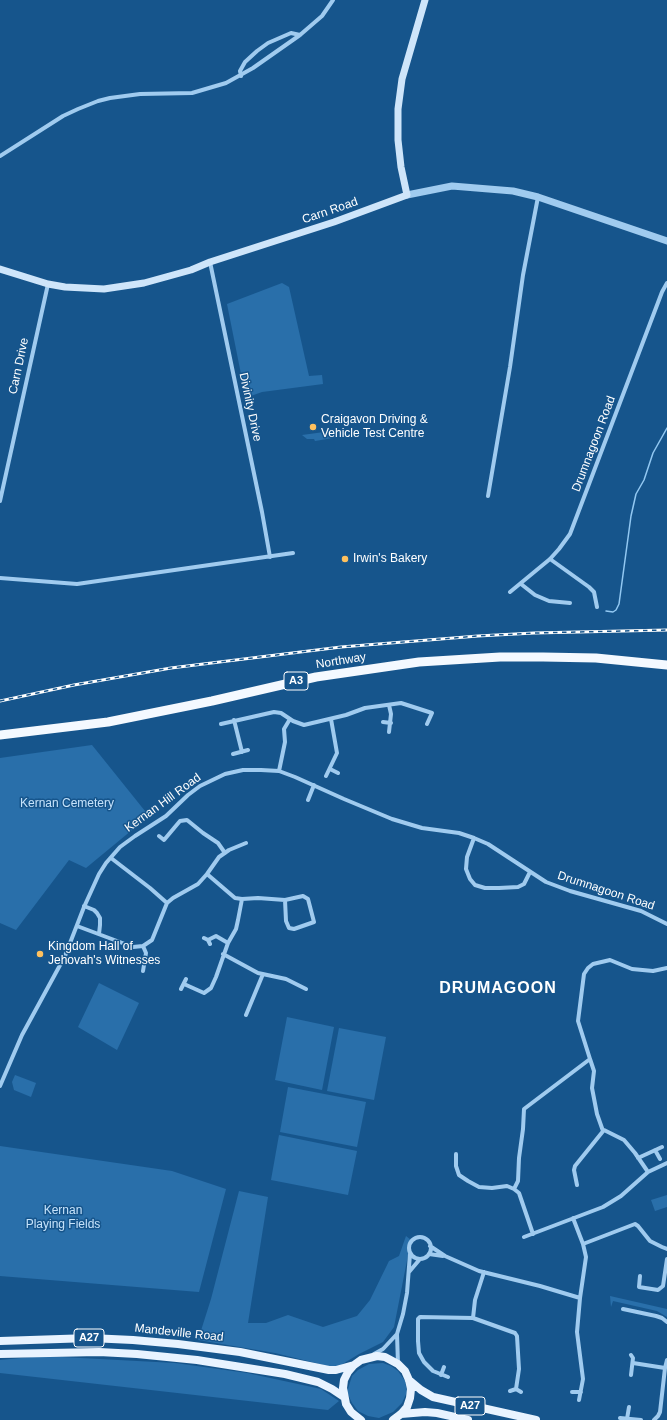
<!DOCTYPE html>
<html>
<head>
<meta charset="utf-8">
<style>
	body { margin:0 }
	canvas { display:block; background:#16558c }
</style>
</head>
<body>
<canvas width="667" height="1420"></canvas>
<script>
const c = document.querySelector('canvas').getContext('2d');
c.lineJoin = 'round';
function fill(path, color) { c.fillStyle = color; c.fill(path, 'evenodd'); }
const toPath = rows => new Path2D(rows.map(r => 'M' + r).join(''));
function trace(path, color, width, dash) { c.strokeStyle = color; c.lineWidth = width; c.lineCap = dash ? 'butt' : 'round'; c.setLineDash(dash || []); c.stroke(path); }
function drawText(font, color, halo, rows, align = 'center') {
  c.font = font + ' Arial,sans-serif'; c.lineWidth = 3; c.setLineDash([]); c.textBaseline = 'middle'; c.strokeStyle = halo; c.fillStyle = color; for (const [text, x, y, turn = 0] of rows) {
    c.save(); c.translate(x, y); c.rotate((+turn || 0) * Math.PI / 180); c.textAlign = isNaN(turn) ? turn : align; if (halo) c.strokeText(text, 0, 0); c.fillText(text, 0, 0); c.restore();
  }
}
const green = toPath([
	[282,283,289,287,309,376,322,375,323,384,262,392,248,397,248,395,245,394,227,304],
	[339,430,339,437,315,441,314,439,307,439,302,435],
	[92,745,149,816,86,868,69,860,16,930,0,923,0,758],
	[99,983,139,1003,117,1050,78,1027],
	[287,1017,334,1027,322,1090,275,1080],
	[339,1028,386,1037,374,1100,327,1091],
	[15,1075,36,1083,31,1097,14,1090,12,1082],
	[288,1087,366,1102,357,1147,280,1132],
	[279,1135,357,1151,348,1195,271,1180],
	[0,1146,172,1171,226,1189,199,1292,0,1276],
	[239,1191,268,1197,248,1323,266,1323,288,1315,323,1327,357,1316,370,1300,389,1261,399,1256,406,1236,411,1240,394,1327,383,1342,359,1354,336,1368,275,1353,198,1340,211,1299],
	[667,1195,667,1207,655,1211,651,1200],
	[610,1296,667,1309,667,1317,657,1311,613,1301,611,1307],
	[43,1356,175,1363,247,1373,321,1389,339,1401,328,1410,0,1373,0,1360],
	[383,1363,391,1366,398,1371,405,1381,407,1392,402,1403,393,1412,379,1418,368,1416,358,1411,352,1403,347,1392,352,1376,358,1370,369,1364]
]);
const stream = toPath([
	[606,611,613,612,616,610,619,604,631,516,636,494,644,480,653,453,667,428]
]);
const minor = toPath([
	[241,76,240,71,245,62,257,51,268,43,291,33,300,35],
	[0,156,63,116,78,109,98,101,110,98,140,94,192,93,226,83,253,68,300,35,322,16,333,0],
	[210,262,262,512,270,557],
	[488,496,510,367,523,275,538,197],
	[0,501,48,284],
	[550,559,589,587,594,592,597,607],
	[0,578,77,584,293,553],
	[521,584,535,595,549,601,570,603],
	[510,592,550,559,559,549,570,534,662,292,667,283],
	[389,705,391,714,389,732],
	[234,720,242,752],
	[383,722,391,723],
	[221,724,274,712,281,713,293,721,304,725,346,715,365,708,401,703,432,713,427,724],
	[233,754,248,750],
	[330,769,338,773],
	[279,771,285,742,284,729,290,719],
	[326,776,337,753,331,719],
	[308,800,314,785],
	[159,836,164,840,180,821,187,820,203,833,218,843,225,853],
	[474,838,467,857,466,869,470,879,475,885,485,888,499,888,518,887,524,884,530,872],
	[111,858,150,888,167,903],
	[242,899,258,898,285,900,303,896,308,899,314,922,294,929,289,928,286,921,285,900],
	[84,906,94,910,97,913,100,918,100,925,99,934],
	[77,926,133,947,143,946,152,940,167,903,173,898,198,884,207,874,219,857,229,850,246,843],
	[204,938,208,940,210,944],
	[208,940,216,936,228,943],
	[143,946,146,953,143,971],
	[223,954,258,973,286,979,306,989],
	[136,961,145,962],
	[184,984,204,993,211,988,216,977,228,943,236,929,238,920,242,899,235,898,207,874],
	[181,989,186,979],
	[246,1015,263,974],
	[590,1059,578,1021,584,974,588,968,593,964,610,960,632,969,653,971,667,968],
	[0,1086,22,1035,65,956,84,907,99,874,106,863,120,847,135,836,166,816,188,795,200,786,225,774,243,770,261,770,279,771,295,777,344,799,392,819,422,828,459,833,474,838,488,844,546,882,570,891,641,911,667,924],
	[655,1150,660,1159],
	[456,1154,456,1166,459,1175,468,1181,479,1187,492,1188,507,1186,514,1189,519,1193,533,1234],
	[638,1158,662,1147],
	[577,1185,574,1170,575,1166,604,1130,624,1140,635,1153,648,1172],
	[514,1189,518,1181,519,1158,523,1129,524,1109,590,1059,594,1071,592,1088,597,1114,603,1131],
	[573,1218,583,1244,586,1257,580,1298,577,1332,583,1379,579,1400],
	[524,1237,603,1207,621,1196,648,1172,667,1163],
	'409 1248a11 11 0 1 1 22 0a11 11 0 1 1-22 0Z',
	[583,1244,635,1224,638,1226,650,1241,662,1247,667,1249],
	[430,1246,445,1256,479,1271,540,1286,580,1298],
	[429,1254,443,1256],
	[409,1272,420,1259],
	[640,1276,639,1287,658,1290,663,1286,667,1259],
	[623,1309,656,1316,662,1318,667,1322],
	[473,1318,475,1300,484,1272],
	[374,1354,383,1349,397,1334],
	[633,1363,665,1368],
	[398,1364,397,1334,403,1314,407,1293,410,1254],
	[441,1375,444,1367],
	[631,1375,633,1358,631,1355],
	[448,1377,433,1371,424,1362,419,1353,418,1341,418,1319,420,1317,473,1318,515,1333,517,1336,519,1369,516,1389],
	[510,1391,516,1389,521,1392],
	[572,1392,581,1392],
	[620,1418,641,1420],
	[627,1419,629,1407],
	[654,1420,658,1416,660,1412,665,1368,667,1360]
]);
const tertiary = toPath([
	[407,195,452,186,513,191,538,197,667,241]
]);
const secondary = toPath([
	[0,269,48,284,65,287,104,289,144,283,191,270,210,262,334,222,407,195,401,167,398,140,398,109,402,79,425,0]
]);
const primary = toPath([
	[0,1341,90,1338,133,1340,178,1344,240,1352,329,1370,336,1370,354,1365],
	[0,1354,99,1352,137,1354,197,1360,285,1374,318,1382,332,1389,344,1397],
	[409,1380,421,1390,433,1397,536,1420],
	[401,1414,425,1412,437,1413,468,1420],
	[361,1420,351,1412,346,1404,343,1388,344,1380,348,1372,354,1365,361,1360,377,1356,385,1357,398,1364,405,1371,409,1380,411,1389,410,1398,407,1407,401,1414,393,1420]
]);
const trunk = toPath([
	[0,735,108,722,212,701,316,677,419,662,500,657,543,657,596,658,667,665]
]);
const rail = toPath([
	[0,701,74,685,171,668,341,647,478,636,534,633,667,630]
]);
const markers = [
	[313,427,4,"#ffc15e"],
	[345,559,4,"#ffc15e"],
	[40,954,4,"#ffc15e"]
];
const shields = [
	[296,681,24],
	[89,1338,30],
	[470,1406,30]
];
const shieldNames = [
	["A3",296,681],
	["A27",89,1338],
	["A27",470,1406]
];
const streetNames = [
	["Carn Road",330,211,-19],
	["Carn Drive",19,366,-78],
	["Divinity Drive",250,407,78],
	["Drumnagoon Road",594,444,-69],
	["Northway",341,661,-9],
	["Kernan Hill Road",163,803,-36],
	["Drumnagoon Road",606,891,18],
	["Mandeville Road",179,1333,6]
];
const poiNames = [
	["Craigavon Driving &",321,420],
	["Vehicle Test Centre",321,434],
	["Irwin's Bakery",353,559],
	["Kingdom Hall of",48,947],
	["Jehovah's Witnesses",48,961]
];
const parkNames = [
	["Kernan Cemetery",67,804],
	["Kernan",63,1211],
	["Playing Fields",63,1225]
];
const districtNames = [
	["DRUMAGOON",498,989]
];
fill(green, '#296faa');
trace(stream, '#92c8f2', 1.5);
trace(minor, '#a0cbef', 4);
trace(tertiary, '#a0cbef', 7);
trace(secondary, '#cee5fa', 7);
trace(primary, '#e8f3ff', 8);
trace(trunk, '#f4f9ff', 9);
trace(rail, '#fff', 3);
trace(rail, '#16558c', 1.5, [4.5]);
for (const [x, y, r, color] of markers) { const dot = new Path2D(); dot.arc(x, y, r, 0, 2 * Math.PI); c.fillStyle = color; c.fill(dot); trace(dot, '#16558c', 1.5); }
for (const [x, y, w] of shields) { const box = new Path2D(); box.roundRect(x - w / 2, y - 9, w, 18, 3); c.fillStyle = '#16558c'; c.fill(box); trace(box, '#fff', 1); }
drawText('bold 11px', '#fff', null, shieldNames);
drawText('12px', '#fff', '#16558c', streetNames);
drawText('12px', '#fff', '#16558c', poiNames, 'left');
drawText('12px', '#c6e3fb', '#16558c', parkNames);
c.letterSpacing = '1px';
drawText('bold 16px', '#fff', '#16558c', districtNames);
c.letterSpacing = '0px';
</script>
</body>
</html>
